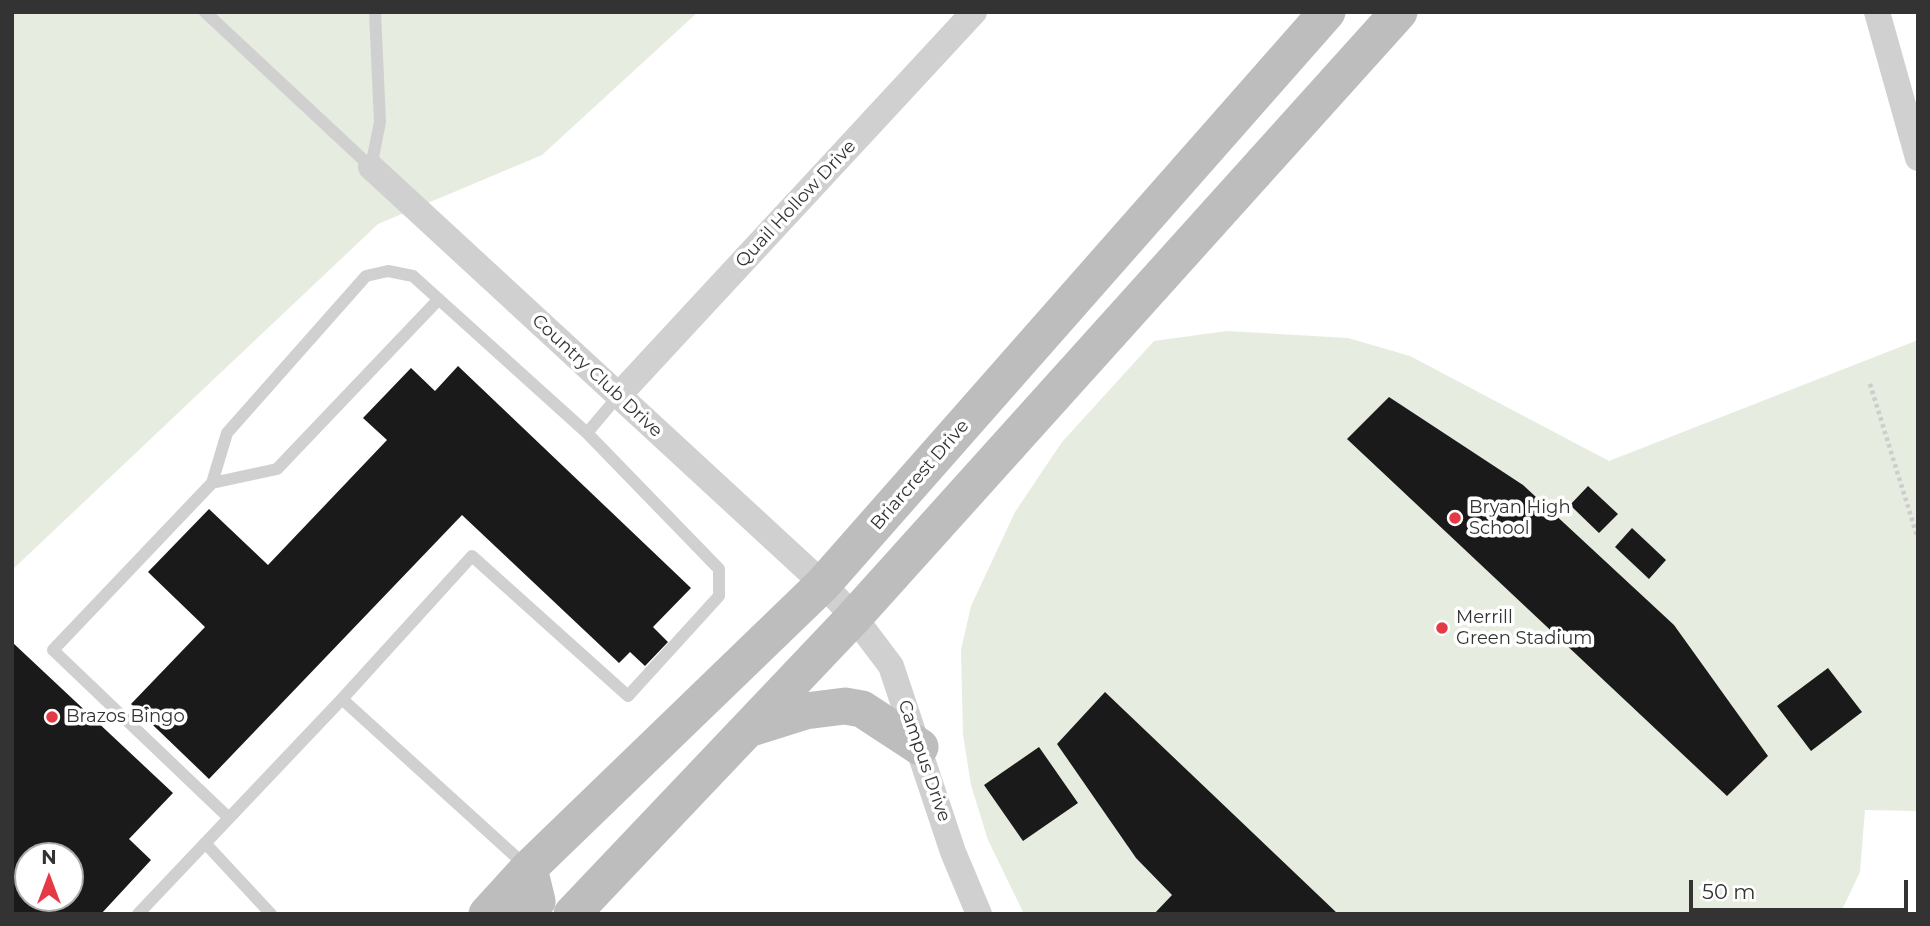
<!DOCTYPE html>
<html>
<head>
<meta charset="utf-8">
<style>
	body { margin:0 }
	#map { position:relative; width:1930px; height:926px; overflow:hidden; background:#fff; font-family:Montserrat,sans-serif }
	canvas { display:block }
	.frame { position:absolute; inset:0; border:14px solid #333; pointer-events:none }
	.north { position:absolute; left:14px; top:842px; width:70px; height:70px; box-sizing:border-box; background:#fff; border:2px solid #adadad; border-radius:50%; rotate:0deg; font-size:19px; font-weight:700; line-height:28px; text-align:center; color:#333 }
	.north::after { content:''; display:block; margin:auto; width:24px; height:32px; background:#e63946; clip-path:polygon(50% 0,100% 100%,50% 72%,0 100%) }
	.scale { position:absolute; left:1689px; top:880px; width:219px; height:32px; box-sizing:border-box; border:4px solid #333; border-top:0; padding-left:9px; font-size:21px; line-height:24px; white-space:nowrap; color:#333; -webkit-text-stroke:5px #fff; paint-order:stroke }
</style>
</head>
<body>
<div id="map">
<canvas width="1930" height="926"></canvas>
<div class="frame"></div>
<div class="north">N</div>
<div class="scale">50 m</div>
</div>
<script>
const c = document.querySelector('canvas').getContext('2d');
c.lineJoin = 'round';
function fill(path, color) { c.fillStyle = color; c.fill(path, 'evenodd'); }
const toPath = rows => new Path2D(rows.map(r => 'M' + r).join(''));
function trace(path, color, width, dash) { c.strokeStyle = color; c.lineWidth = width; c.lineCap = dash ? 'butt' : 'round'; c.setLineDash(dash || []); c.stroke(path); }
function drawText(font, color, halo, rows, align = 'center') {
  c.font = font + ' Montserrat,sans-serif'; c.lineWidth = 7; c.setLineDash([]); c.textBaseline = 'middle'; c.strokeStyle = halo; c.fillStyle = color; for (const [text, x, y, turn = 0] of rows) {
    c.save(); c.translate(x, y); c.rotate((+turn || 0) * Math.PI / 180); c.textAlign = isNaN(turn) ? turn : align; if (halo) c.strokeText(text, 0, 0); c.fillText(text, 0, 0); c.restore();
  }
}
const green = toPath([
	[12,12,698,12,542,155,378,224,12,570],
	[1227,331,1348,338,1410,356,1609,461,1918,340,1918,811,1865,810,1860,872,1840,914,1024,914,988,840,971,785,963,735,961,650,971,606,1015,512,1062,442,1154,341]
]);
const building = toPath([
	[458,366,691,588,653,627,668,642,645,666,630,652,619,663,462,515,209,779,131,704,205,627,148,572,209,509,268,565,387,440,363,418,411,368,435,391],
	[1389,397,1523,485,1674,625,1768,756,1727,796,1347,439],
	[1588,486,1618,514,1599,533,1570,505],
	[1632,528,1666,560,1649,579,1615,547],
	[12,642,173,793,129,839,151,860,101,914,12,914],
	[28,856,70,856,70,898,28,898],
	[1828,668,1862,712,1811,751,1777,706],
	[1105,692,1338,914,1154,914,1172,895,1136,858,1057,744],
	[1039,747,1078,803,1023,841,984,785]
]);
const path = toPath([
	[1870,384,1918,539]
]);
const service = toPath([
	[205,12,371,167],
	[371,167,380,122,375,12],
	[587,433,619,395],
	[212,483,277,469,439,299],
	[342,699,526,866],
	[205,843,271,914],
	[138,914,342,699,472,556,628,696,719,596,719,569,587,433,413,276,388,271,366,276,227,433,212,483,53,650,229,818]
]);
const minor = toPath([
	[1877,12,1918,158],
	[371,167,823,584,854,617,891,666,953,852,979,914],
	[619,395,974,12]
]);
const secondary = toPath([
	[751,728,805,711,845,706,862,709,920,747],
	[487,914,529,868,823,584,1327,12],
	[526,914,537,901,529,868],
	[572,914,854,617,1399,12]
]);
const markers = [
	[1455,518,7,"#e63946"],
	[1442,628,7,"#e63946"],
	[52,717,7,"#e63946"]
];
const streetNames = [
	["Quail Hollow Drive",796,204,-47],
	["Country Club Drive",597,376,43],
	["Briarcrest Drive",920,475,-49],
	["Campus Drive",924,761,71]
];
const poiNames = [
	["Bryan High",1469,508],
	["School",1469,529],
	["Merrill",1456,618],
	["Green Stadium",1456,639],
	["Brazos Bingo",66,717]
];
fill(green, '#e6ecdf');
fill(building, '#1a1a1a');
trace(path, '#cdcdcd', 4.5, [3.5, 3.5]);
trace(service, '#d0d0d0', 12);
trace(minor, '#d0d0d0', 26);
trace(secondary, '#bdbdbd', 37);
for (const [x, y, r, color] of markers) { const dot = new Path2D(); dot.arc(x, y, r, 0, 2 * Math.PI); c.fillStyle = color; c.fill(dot); trace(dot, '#fff', 2.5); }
drawText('18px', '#333', '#fff', streetNames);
drawText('18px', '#333', '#fff', poiNames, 'left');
</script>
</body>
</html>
